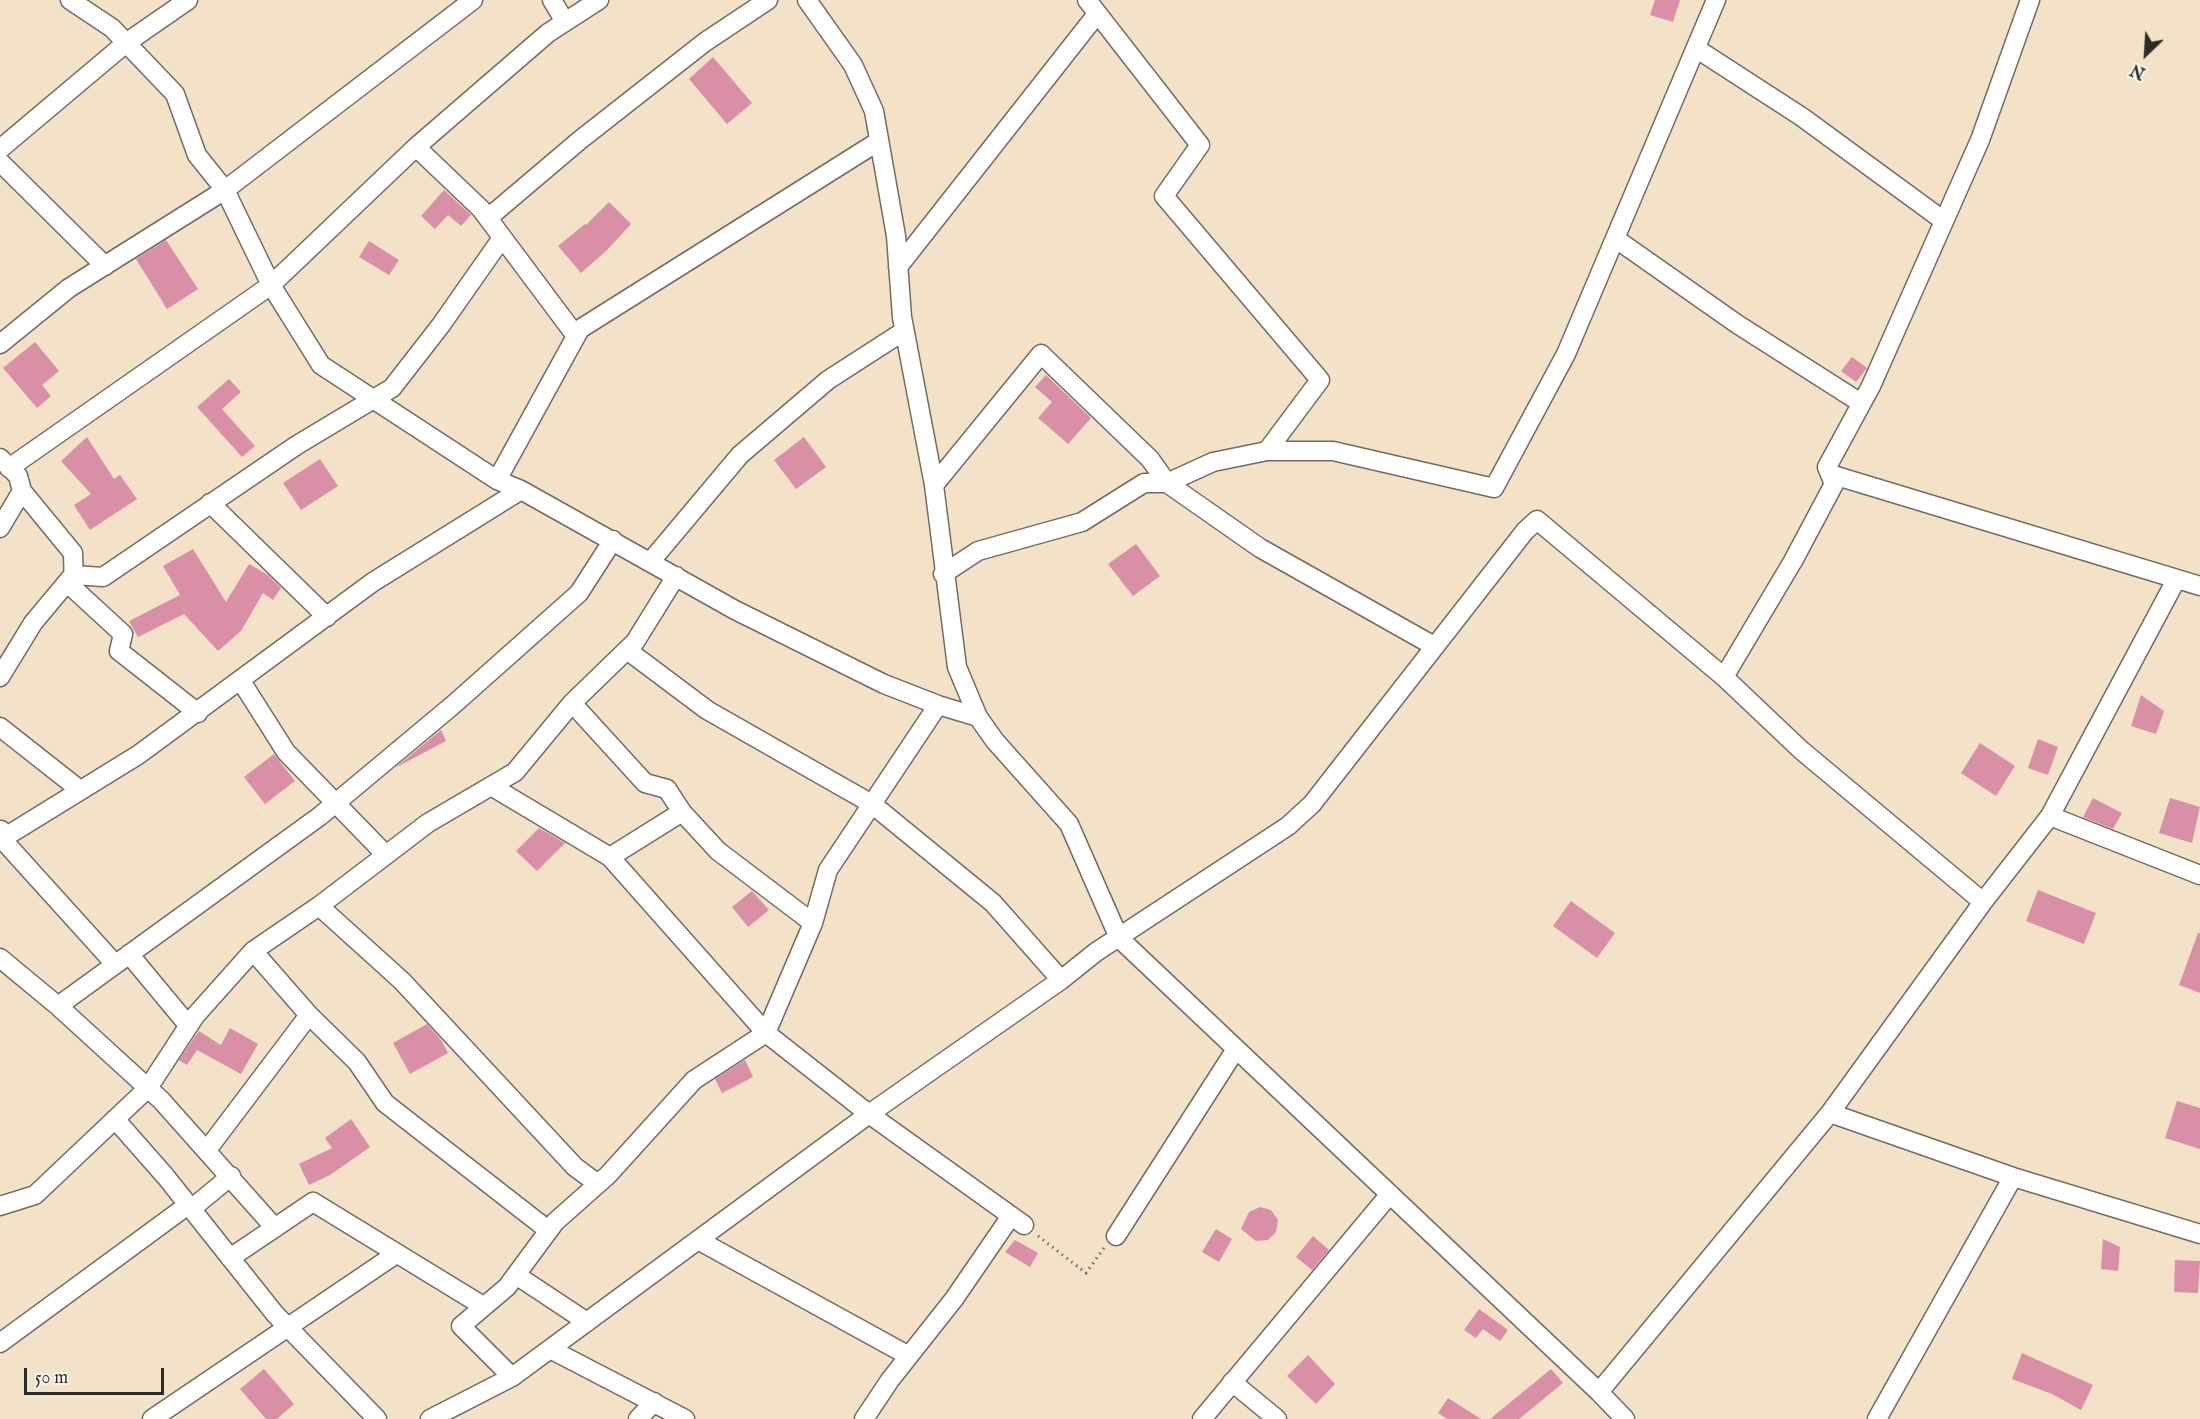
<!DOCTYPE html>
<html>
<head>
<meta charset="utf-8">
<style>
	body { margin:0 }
	#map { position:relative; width:2200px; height:1419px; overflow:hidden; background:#f3e2c7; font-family:"IM FELL English",serif }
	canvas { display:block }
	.north { position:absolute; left:2116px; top:24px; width:60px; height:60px; -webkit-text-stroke:4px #fbf7ec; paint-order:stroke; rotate:205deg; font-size:16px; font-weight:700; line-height:24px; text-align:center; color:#2b2b2b }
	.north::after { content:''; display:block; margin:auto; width:21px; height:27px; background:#2b2b2b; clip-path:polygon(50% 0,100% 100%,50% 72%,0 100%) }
	.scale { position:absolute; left:24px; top:1368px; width:140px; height:27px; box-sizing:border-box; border:3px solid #2b2b2b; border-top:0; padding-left:8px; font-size:18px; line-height:21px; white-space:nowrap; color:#2b2b2b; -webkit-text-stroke:4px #fbf7ec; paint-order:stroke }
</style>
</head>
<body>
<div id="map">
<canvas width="2200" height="1419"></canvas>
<div class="north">N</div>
<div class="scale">50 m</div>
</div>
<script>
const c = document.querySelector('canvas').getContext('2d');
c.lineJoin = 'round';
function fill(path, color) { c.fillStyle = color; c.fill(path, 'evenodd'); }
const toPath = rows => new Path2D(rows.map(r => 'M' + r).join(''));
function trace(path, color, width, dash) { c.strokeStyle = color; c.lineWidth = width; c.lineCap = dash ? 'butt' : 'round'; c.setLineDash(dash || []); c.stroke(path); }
const building = toPath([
	[1655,0,1680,0,1673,22,1650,15],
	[713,57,752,103,727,124,689,79],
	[444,190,471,215,461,226,448,215,435,229,421,216],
	[609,202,631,224,607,250,581,273,558,246,585,224,586,225],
	[166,240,198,289,167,309,136,259],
	[369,241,399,260,389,275,359,257],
	[35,342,59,371,42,385,51,396,37,408,3,368],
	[1852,357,1867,368,1856,382,1841,371],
	[1046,375,1091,418,1068,444,1038,418,1052,402,1035,387],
	[229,379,241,392,222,409,255,446,242,457,197,407],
	[87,437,114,479,120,475,137,499,90,530,74,505,91,494,61,461],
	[804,437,826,467,796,489,774,460],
	[320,459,338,486,301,510,283,483],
	[1136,544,1160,576,1133,596,1108,564],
	[193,549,226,602,249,564,268,575,281,588,273,600,263,593,241,631,218,651,184,614,138,637,129,621,180,595,163,566],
	[2141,695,2164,711,2156,734,2131,726],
	[441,730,446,741,395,768],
	[2038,739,2058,747,2048,775,2028,768],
	[1980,743,2015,766,1996,796,1961,773],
	[274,754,295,781,265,804,244,777],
	[2093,798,2122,813,2113,829,2083,817],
	[2170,798,2200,807,2192,843,2159,833],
	[539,828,565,843,537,871,516,851],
	[2038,890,2096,913,2084,944,2026,921],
	[752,891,769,910,748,927,732,907],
	[1571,901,1615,933,1597,958,1553,926],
	[2198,933,2200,933,2200,993,2179,985],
	[427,1024,441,1040,448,1053,410,1074,393,1043],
	[230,1028,258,1044,241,1074,197,1050,187,1065,179,1060,199,1031,221,1045],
	[745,1060,753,1077,722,1093,715,1079],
	[2177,1101,2200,1108,2200,1149,2165,1138],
	[351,1119,370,1147,330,1175,309,1185,299,1164,332,1148,325,1138],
	[1260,1207,1271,1210,1278,1220,1276,1232,1268,1240,1256,1241,1241,1229,1249,1212],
	[1216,1229,1232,1239,1219,1262,1202,1252],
	[1313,1236,1329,1250,1312,1270,1296,1257],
	[2103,1239,2120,1247,2118,1271,2101,1269],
	[1015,1240,1038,1253,1030,1267,1005,1252],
	[2175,1260,2200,1261,2198,1293,2174,1292],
	[1479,1309,1508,1330,1500,1341,1483,1329,1476,1338,1464,1330],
	[2022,1353,2093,1385,2081,1410,2052,1394,2012,1379],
	[1308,1355,1335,1384,1316,1404,1287,1376],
	[264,1369,294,1404,277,1419,266,1419,240,1389],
	[1551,1369,1563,1383,1519,1419,1490,1419],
	[1448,1398,1481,1419,1447,1419,1438,1413]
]);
const path = toPath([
	[1038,1236,1086,1273,1104,1248]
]);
const street = toPath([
	[70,0,112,28,175,94,197,155,225,190,271,285,321,365,497,480,521,490,735,610,884,684,938,705,978,717],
	[552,0,565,22],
	[807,0,853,65,874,111,896,236,902,317,934,485,957,667,978,717,995,741,1069,824,1119,938,1599,1392,1625,1419],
	[1087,0,1200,145,1164,196,1320,380,1267,451],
	[1697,49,1802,117,1944,221],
	[416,147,481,209,576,336],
	[0,149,126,43,188,0],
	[0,162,105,266],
	[488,218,580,140,705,42,768,0],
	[1616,239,1737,324,1861,403],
	[898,267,1097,14],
	[0,344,69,288,225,190,473,0],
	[0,458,18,476,22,491,73,553,74,589,123,634,119,651,198,713],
	[9,468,271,285,416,147,548,33,599,0],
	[1830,474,2200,586],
	[497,480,580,329,879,141],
	[934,485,1041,354,1150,459,1167,483,1260,548,1434,646],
	[210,503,327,617],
	[0,528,22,491],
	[651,561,740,455,828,380,904,331],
	[943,574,978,551,1082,522,1144,483,1167,483,1213,462,1267,451,1333,451,1494,488,1566,354,1716,0],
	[627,650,707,710,872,804,993,903,1061,980],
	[0,677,33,623,73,575,103,577,297,445,392,388,441,325,502,238],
	[1724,677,1793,561,1834,484,1827,467,1871,386,1980,140,2030,0],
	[241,681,286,752,386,855],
	[572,703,645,783,667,789,682,812,718,851,813,923],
	[0,727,80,790],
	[491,786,610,857,766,1033,869,1114,1024,1225],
	[2050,816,2200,875],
	[1,830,2,839,115,964],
	[0,840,138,755,373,582,521,490],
	[610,857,682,812],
	[319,906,402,981,575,1167,598,1184],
	[253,951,309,1015,357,1062,385,1103,548,1230],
	[129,954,188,1025],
	[0,958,58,1006,161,1100,275,1228],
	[58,1006,320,816,453,705,579,593,613,540],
	[1830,1113,2013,1177,2200,1234],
	[115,1119,166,1177,275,1314,377,1419],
	[207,1150,309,1015],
	[0,1206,35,1195,148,1088,195,1016,253,951,319,906,428,823,515,772,572,703,635,642,676,576],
	[1116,1236,1236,1049],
	[698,1240,909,1356],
	[230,1258,313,1202,483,1306],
	[516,1275,587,1322],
	[0,1343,188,1205,196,1205,231,1176],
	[550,1349,685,1419],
	[512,1377,461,1326,507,1287,555,1222,608,1175,694,1080,766,1033,813,923,828,870,938,705],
	[1232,1382,1277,1419],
	[1599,1392,1830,1113,1983,902,2050,816,2176,580],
	[152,1419,396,1254],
	[430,1419,512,1377,869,1114,1061,980,1096,952,1288,826,1312,804,1525,531,1537,520,1724,677,1801,750,1983,902],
	[638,1419,654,1402],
	[864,1419,890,1380,954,1299,1011,1216],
	[1202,1419,1390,1194],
	[1877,1419,2013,1177]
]);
fill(building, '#d98fa6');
trace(street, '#716b62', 21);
trace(path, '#716b62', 3, [1.5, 4.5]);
trace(street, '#fff', 18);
</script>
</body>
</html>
